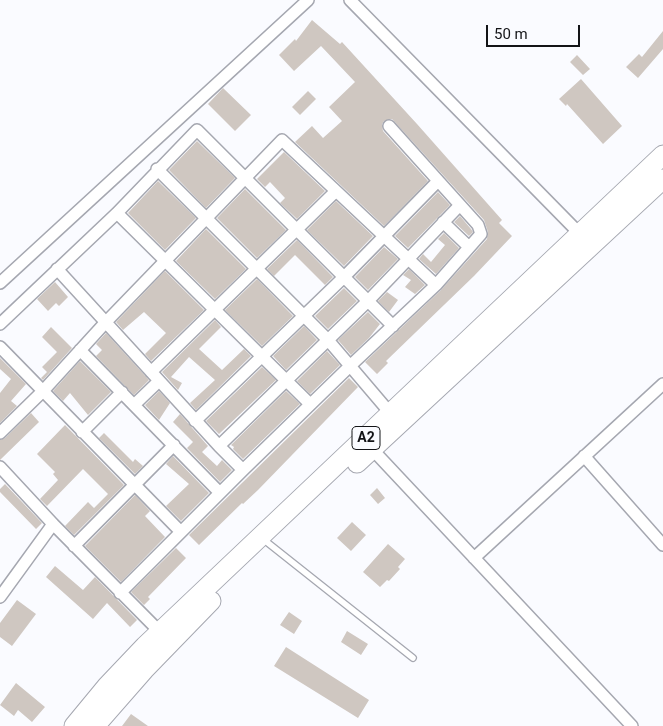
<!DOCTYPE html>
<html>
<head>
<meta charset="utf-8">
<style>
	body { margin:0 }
	#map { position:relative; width:663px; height:726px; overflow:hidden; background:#fafbff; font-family:Roboto,sans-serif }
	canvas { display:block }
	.scale { position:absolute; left:486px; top:25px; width:94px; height:22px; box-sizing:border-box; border:2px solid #131417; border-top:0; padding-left:6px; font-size:15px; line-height:18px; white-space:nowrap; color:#131417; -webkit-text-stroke:4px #fafbff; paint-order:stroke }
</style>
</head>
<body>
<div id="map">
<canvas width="663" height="726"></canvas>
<div class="scale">50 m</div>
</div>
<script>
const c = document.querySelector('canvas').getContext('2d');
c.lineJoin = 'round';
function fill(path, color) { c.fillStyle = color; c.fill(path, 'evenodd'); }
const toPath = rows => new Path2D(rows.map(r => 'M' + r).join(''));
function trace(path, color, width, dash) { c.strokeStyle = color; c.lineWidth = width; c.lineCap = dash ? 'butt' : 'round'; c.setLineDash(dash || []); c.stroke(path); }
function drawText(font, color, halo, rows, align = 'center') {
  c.font = font + ' Roboto,sans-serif'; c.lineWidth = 4; c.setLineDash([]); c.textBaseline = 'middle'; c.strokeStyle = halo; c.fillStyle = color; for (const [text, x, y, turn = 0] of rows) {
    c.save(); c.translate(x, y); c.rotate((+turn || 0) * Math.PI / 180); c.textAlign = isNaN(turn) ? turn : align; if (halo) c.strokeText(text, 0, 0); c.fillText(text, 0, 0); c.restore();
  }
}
const building = toPath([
	[312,20,340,44,342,42,417,124,502,220,499,223,512,236,474,276,386,361,388,363,377,374,365,362,441,290,487,239,488,232,484,220,392,119,384,121,382,124,383,131,428,181,384,226,295,142,312,126,323,138,342,121,329,107,355,82,321,46,294,71,279,55,295,39,296,41],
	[663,31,663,49,638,78,626,67,639,54,642,57],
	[577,55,590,69,583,75,570,62],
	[581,79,622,126,603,144,567,104,566,106,559,99],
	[223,88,251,115,235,131,208,104],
	[308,91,316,99,300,115,292,107],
	[197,141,235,178,206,208,169,170],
	[284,152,325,191,297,219,280,203,285,198,270,182,265,187,257,179],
	[158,181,196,218,165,250,128,213],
	[245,189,286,230,257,258,217,218],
	[438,192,450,205,408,248,395,236],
	[336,201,373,236,344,266,307,230],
	[460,216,471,229,473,232,469,236,454,222],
	[206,229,246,269,215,299,176,261],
	[444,233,459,248,436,274,419,259,423,254,431,262,445,245,438,239],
	[297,240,333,277,325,285,295,255,274,276,267,269],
	[384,247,398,259,368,290,355,277],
	[409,269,425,285,415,294,405,287,411,280,403,275],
	[165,271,204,310,151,361,145,354,166,333,144,312,123,330,116,322],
	[257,279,293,316,262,346,225,310],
	[55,282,68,297,59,306,56,303,48,311,37,299],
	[344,288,357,301,328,329,315,316],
	[387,292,398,300,389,312,378,301],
	[368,312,380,324,369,338,351,355,338,340],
	[215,320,221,327,199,349,222,370,244,349,251,356,196,410,190,403,215,380,189,357,171,377,182,383,178,390,162,372],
	[304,326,317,340,286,370,273,356],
	[51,327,72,348,43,380,41,378,47,372,42,367,57,352,42,337],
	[106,333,149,380,134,395,96,356,102,350,96,344],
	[327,351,340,365,310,394,297,381],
	[0,358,26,384,11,401,17,406,0,423,0,393,11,379,0,369],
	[80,361,111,392,88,415,70,393,63,401,53,391],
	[262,367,276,380,219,434,206,421],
	[349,378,358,387,258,490,243,504,242,503,199,545,189,535],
	[159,391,170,403,159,420,145,405],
	[286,391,300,404,243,459,233,449,234,447,231,445],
	[31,413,39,422,0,460,0,440,5,438],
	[180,414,208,446,202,452,217,466,222,460,232,470,220,482,187,448,193,442,173,422],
	[65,425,124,485,74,535,65,526,88,502,94,508,108,494,83,469,47,506,40,499,58,480,53,474,55,472,37,454],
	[104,433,133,462,135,459,143,466,135,474,99,438],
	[173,456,209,493,181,521,166,506,189,484,166,464],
	[5,484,42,523,36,529,0,492,0,489],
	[377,488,385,498,378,504,370,495],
	[135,495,150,511,145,516,165,537,121,582,85,546],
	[352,522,366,535,351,551,337,538],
	[388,544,405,559,398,567,400,569,389,581,387,580,380,587,363,572],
	[176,548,186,558,148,597,150,599,144,605,131,592],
	[55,566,83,590,95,577,137,620,130,627,107,603,93,619,46,577],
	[17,600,36,614,12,646,0,637,0,623],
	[289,612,302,621,294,634,280,625],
	[347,631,368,644,361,655,341,642],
	[286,647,369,700,358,718,274,666],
	[16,683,45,707,32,722,18,710,14,716,0,705],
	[131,714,148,726,122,726]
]);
const service = toPath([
	[268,543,413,658]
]);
const minor = toPath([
	[350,0,580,234],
	[157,169,328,340,391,414],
	[117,213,310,404],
	[443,222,469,247],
	[57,269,219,446],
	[0,283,308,0],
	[0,324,117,213,197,130,393,326],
	[0,347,181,532],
	[80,350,220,493],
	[151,372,336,191],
	[134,405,159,381],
	[195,421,344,277,438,181],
	[82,432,122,392],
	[0,433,43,391,105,323,282,140,436,285],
	[372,449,632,726],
	[584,456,663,545],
	[0,467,53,524],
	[243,470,219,446,368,301,460,205],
	[74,546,174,445],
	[474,558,663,384],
	[120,593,243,470,350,366,436,285,481,234,478,225,389,126],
	[0,597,53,524,160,632]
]);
const trunk = toPath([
	[357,463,663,179],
	[74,726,107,686,145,646,663,155],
	[95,726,144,670,211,601]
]);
const shields = [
	[366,438,28]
];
const shieldNames = [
	["A2",366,438]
];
fill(building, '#cfc7c1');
trace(service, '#a5a7b0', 8);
trace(minor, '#a5a7b0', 14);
trace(trunk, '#a5a7b0', 21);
trace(service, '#fff', 5.5);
trace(minor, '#fff', 11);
trace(trunk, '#fff', 19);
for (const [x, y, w] of shields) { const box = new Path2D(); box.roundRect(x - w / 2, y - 11.5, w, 23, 4); c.fillStyle = '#fafbff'; c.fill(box); trace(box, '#131417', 1); }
drawText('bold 14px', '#131417', null, shieldNames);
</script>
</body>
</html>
